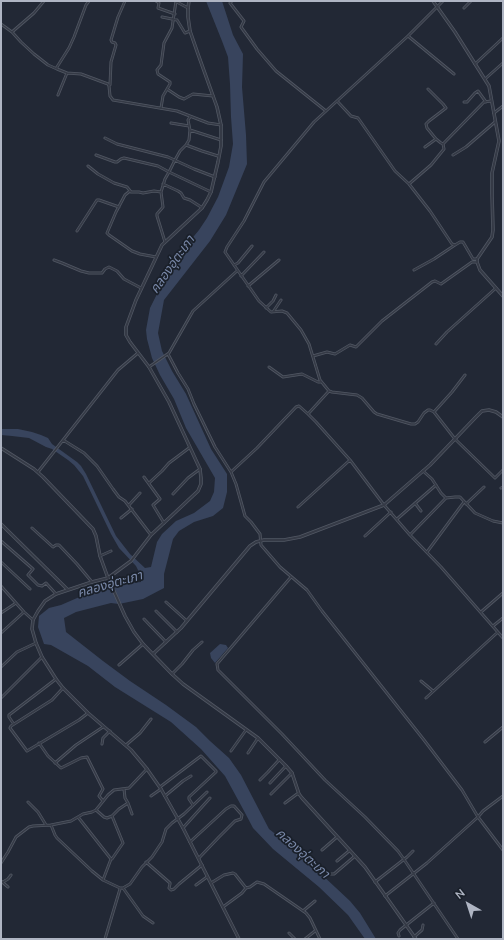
<!DOCTYPE html>
<html>
<head>
<meta charset="utf-8">
<style>
	body { margin:0 }
	#map { position:relative; width:504px; height:940px; overflow:hidden; background:#222835; font-family:"Nunito Sans",sans-serif }
	canvas { display:block }
	.frame { position:absolute; inset:0; border:2px solid #afb5c3; pointer-events:none }
	.north { position:absolute; left:448px; top:884px; width:40px; height:40px; -webkit-text-stroke:3px #1a202a; paint-order:stroke; rotate:321deg; font-size:11px; font-weight:700; line-height:16px; text-align:center; color:#afb5c3 }
	.north::after { content:''; display:block; margin:auto; width:14px; height:18px; background:#afb5c3; clip-path:polygon(50% 0,100% 100%,50% 72%,0 100%) }
</style>
</head>
<body>
<div id="map">
<canvas width="504" height="940"></canvas>
<div class="frame"></div>
<div class="north">N</div>
</div>
<script>
const c = document.querySelector('canvas').getContext('2d');
c.lineJoin = 'round';
function fill(path, color) { c.fillStyle = color; c.fill(path, 'evenodd'); }
const toPath = rows => new Path2D(rows.map(r => 'M' + r).join(''));
function trace(path, color, width, dash) { c.strokeStyle = color; c.lineWidth = width; c.lineCap = dash ? 'butt' : 'round'; c.setLineDash(dash || []); c.stroke(path); }
function drawText(font, color, halo, rows, align = 'center') {
  c.font = font + ' "Nunito Sans","Noto Sans Thai",sans-serif'; c.lineWidth = 3.5; c.setLineDash([]); c.textBaseline = 'middle'; c.strokeStyle = halo; c.fillStyle = color; for (const [text, x, y, turn = 0] of rows) {
    c.save(); c.translate(x, y); c.rotate((+turn || 0) * Math.PI / 180); c.textAlign = isNaN(turn) ? turn : align; if (halo) c.strokeText(text, 0, 0); c.fillText(text, 0, 0); c.restore();
  }
}
const water = toPath([
	[206,1,222,1,233,35,243,54,242,87,246,135,247,164,226,215,210,241,164,300,158,333,162,351,172,371,186,394,211,449,227,474,227,492,223,508,213,516,194,522,179,531,173,539,164,574,164,588,143,599,119,604,111,603,76,612,64,618,66,632,103,661,130,681,166,705,196,727,210,741,229,758,241,775,269,829,288,844,320,873,350,901,360,913,376,939,365,939,348,915,319,887,273,849,253,828,243,809,225,776,201,749,171,722,115,687,88,666,51,645,44,644,38,627,39,616,49,608,61,605,84,595,120,584,141,582,140,574,136,566,119,548,111,534,83,476,74,465,68,460,52,449,46,447,29,438,12,436,1,435,1,429,18,429,32,432,41,435,48,438,52,444,77,462,81,466,86,474,116,536,130,554,145,568,151,567,157,542,162,534,176,521,194,513,210,501,214,492,215,478,186,428,174,399,160,375,152,358,147,339,146,330,150,308,157,294,185,247,199,230,207,218,218,197,229,167,233,144,231,117,230,84,228,57,222,41],
	[220,644,226,645,228,648,215,663,211,658,210,653]
]);
const minor = toPath([
	[89,1,86,5,74,37,69,48,57,67,57,69,67,73,81,74,108,84,109,86,110,96,113,100,177,111,208,123,221,125],
	[156,1,159,3,158,8,175,14],
	[175,1,188,8],
	[232,1,230,3,244,21,241,27,257,49,276,71,326,111],
	[443,1,408,36,314,122,264,182,244,221,227,247,225,252,259,301,271,312,282,311,287,313,301,330,309,344,320,380,329,391,332,392,357,395,362,398,374,412,377,414,411,424,415,424,418,422,424,413,428,410,430,410,434,412,455,439,495,478,503,470],
	[464,8,471,1],
	[162,17,177,20,185,33,190,31],
	[1,24,12,32,21,42,34,54,48,65,57,69],
	[12,32,34,13,44,1],
	[408,36,454,74],
	[475,64,503,38],
	[485,79,503,63],
	[110,85,111,62,116,45,115,43,112,42,111,40,118,17,125,1],
	[167,89,179,97,184,99,193,94,213,96],
	[428,89,443,104,446,108,429,121,426,124,427,128,436,139],
	[58,95,67,73],
	[338,102,351,116,358,118,395,171,409,184,430,211,452,244,455,245,460,242,463,242,473,259,477,259],
	[464,102,467,102,475,93,478,91,486,102],
	[161,108,163,96,170,84,170,82,158,74,157,70,161,65,164,43,172,28,176,1],
	[494,113,503,106],
	[171,123,189,126],
	[190,130,221,140],
	[105,138,117,144,168,157,194,169,215,177],
	[186,145,202,151,218,156],
	[425,147,436,139,441,143,443,144],
	[96,155,115,162,117,162,121,159,124,158,158,166,169,172,211,192],
	[453,155,466,147,495,122],
	[88,166,98,174,114,183,127,187,131,192,139,192,143,193,154,191,161,192],
	[163,184,178,191,181,193,184,198,190,200,201,207],
	[409,184,431,165,444,149,443,144,484,102,491,101],
	[130,191,125,195,116,212,107,233,109,235,132,251,140,254,156,257],
	[77,231,97,200,99,200,119,207],
	[165,242,157,216,157,214,163,207,161,192,165,179,169,172,175,160,180,151,186,145,189,140,190,130,188,120,190,117],
	[54,260,62,263,81,271,89,273,102,273,105,269,109,267,117,271,124,279,141,288],
	[234,265,238,263,252,246],
	[414,270,434,259,455,245],
	[241,276,264,252],
	[248,286,279,260],
	[266,308,273,301,276,295],
	[273,312,281,300],
	[436,344,447,332,496,288],
	[168,354,178,373,188,389,194,404,215,447,231,472,236,484,245,516,251,522,260,534,261,545,280,567,307,590,322,611,424,740,462,790,478,817,503,850],
	[313,356,327,352,335,354,350,345,356,347,382,321,432,282,435,281,441,284,472,262,477,262],
	[149,367,169,353,193,311,237,271],
	[269,367,283,377,302,374,318,382,321,382],
	[329,391,308,414,316,422,350,460],
	[434,412,452,392,465,375],
	[63,440,84,453,97,466,113,489,119,497,125,501,151,535],
	[423,471,432,479,441,493,446,498,455,497,460,497,475,513,493,521,503,523],
	[38,472,118,370,138,353],
	[231,472,257,448,296,407,299,406,308,414],
	[144,477,160,499,153,505,164,523],
	[149,483,162,471,169,463,189,448],
	[501,488,503,487],
	[173,494,188,478,200,469],
	[415,503,421,511],
	[466,504,484,487],
	[129,505,140,493],
	[298,507,350,460,384,505,410,535,441,567,503,638],
	[121,518,132,509],
	[397,519,436,485],
	[32,528,53,547,56,545,59,545,77,564,92,582],
	[410,535,446,498],
	[365,536,391,512],
	[1,541,33,569,28,575,38,585,42,586,46,583,56,594],
	[427,552,464,502],
	[100,556,111,551],
	[1,562,30,589],
	[291,577,217,664,218,670,282,734,325,780,365,817,398,851,403,858,458,939],
	[1,586,24,612,33,620],
	[166,602,187,621],
	[156,611,177,632],
	[481,612,503,593],
	[1,613,16,603],
	[144,619,166,642],
	[493,626,503,618],
	[1,633,24,612],
	[119,665,143,644],
	[1,667,17,652,36,643],
	[172,674,182,664,193,650,202,642],
	[421,681,433,691],
	[63,688,52,700,11,726,10,728,27,751,79,720,88,713],
	[1,698,42,657],
	[426,698,498,632],
	[13,723,9,717,9,715,56,679],
	[485,742,503,727],
	[39,743,48,756,61,768,81,758,87,757,103,789,99,796,103,801],
	[102,744,103,738,110,731],
	[126,745,140,733,151,719],
	[231,751,246,730],
	[248,753,258,738],
	[55,763,76,745,103,727],
	[260,780,268,772,279,760],
	[270,783,286,766],
	[160,787,201,756,216,771,216,772,189,797,189,799,193,805],
	[124,789,125,798,128,803,132,814],
	[271,794,292,773],
	[151,796,161,789],
	[165,796,183,781,191,776],
	[28,802,38,812,46,825],
	[285,803,297,794,299,794],
	[96,810,104,817,107,818,112,816,119,809,128,803],
	[78,817,111,859,103,880],
	[51,825,55,835,57,838,92,871,103,880,120,888,123,888,130,884,142,867,152,857,162,842,166,829,172,823,184,814,207,792],
	[183,828,210,798],
	[190,842,226,809,231,806,234,806,242,815,241,819,235,821,219,837,199,858],
	[322,850,337,837],
	[112,859,123,843,112,816],
	[337,861,349,851],
	[146,862,170,883,170,884,169,888,171,890,174,889,179,884,202,865],
	[1,863,8,852,16,837,29,827,33,826,51,825,71,821,83,814,92,812,96,810,108,795,114,790,129,788,147,769],
	[330,874,334,874,355,856],
	[1,881,8,887],
	[3,882,8,879,11,875],
	[375,882,407,857,413,851],
	[211,883,224,875,233,873,235,874,246,888,250,887,257,882,264,884,306,913,310,918,320,939],
	[196,885,207,877],
	[123,888,143,916,153,923],
	[385,896,427,863,478,817,483,811,503,796],
	[223,907,242,893,246,888],
	[303,911,315,901],
	[289,933,295,939],
	[399,936,398,933,400,930,434,903],
	[414,937,422,930,423,925],
	[105,939,120,889],
	[305,939,315,931]
]);
const tertiary = toPath([
	[433,1,455,32,489,86,499,141,492,173,492,194,493,230,492,237,477,259,477,262,480,270,503,296],
	[1,448,34,469,43,477,93,529,96,536,100,556,108,578,131,561,151,535,198,491,201,484,201,478,200,469,169,402,149,367,130,342,126,335,126,327,136,300,162,245,202,208,207,200,211,192,218,162,221,146,221,125,217,107,198,54,190,31,188,17,188,8,189,1],
	[1,524,68,590],
	[153,654,181,628,250,546,256,542,264,540,284,540,300,537,384,505,430,465,475,418,482,411,489,410,496,412,503,417],
	[239,939,183,828,161,789,147,769,131,750,88,713,63,688,56,679,42,657,36,643,32,629,33,620,38,611,45,601,56,594,92,582,108,578,125,616,134,632,143,644,172,674,183,684,258,738,286,766,292,773,299,794,302,798,365,867,416,939]
]);
const waterNames = [
	["คลองอุ่ตะเภา",173,265,-55],
	["คลองอุ่ตะเภา",110,585,-16],
	["คลองอุ่ตะเภา",302,854,42]
];
fill(water, '#38445d');
trace(minor, '#525864', 3);
trace(tertiary, '#525864', 3.5);
trace(minor, '#353a46', 1.5);
trace(tertiary, '#353a46', 2);
drawText('italic 13px', '#7a89a9', '#1a202a', waterNames);
</script>
</body>
</html>
